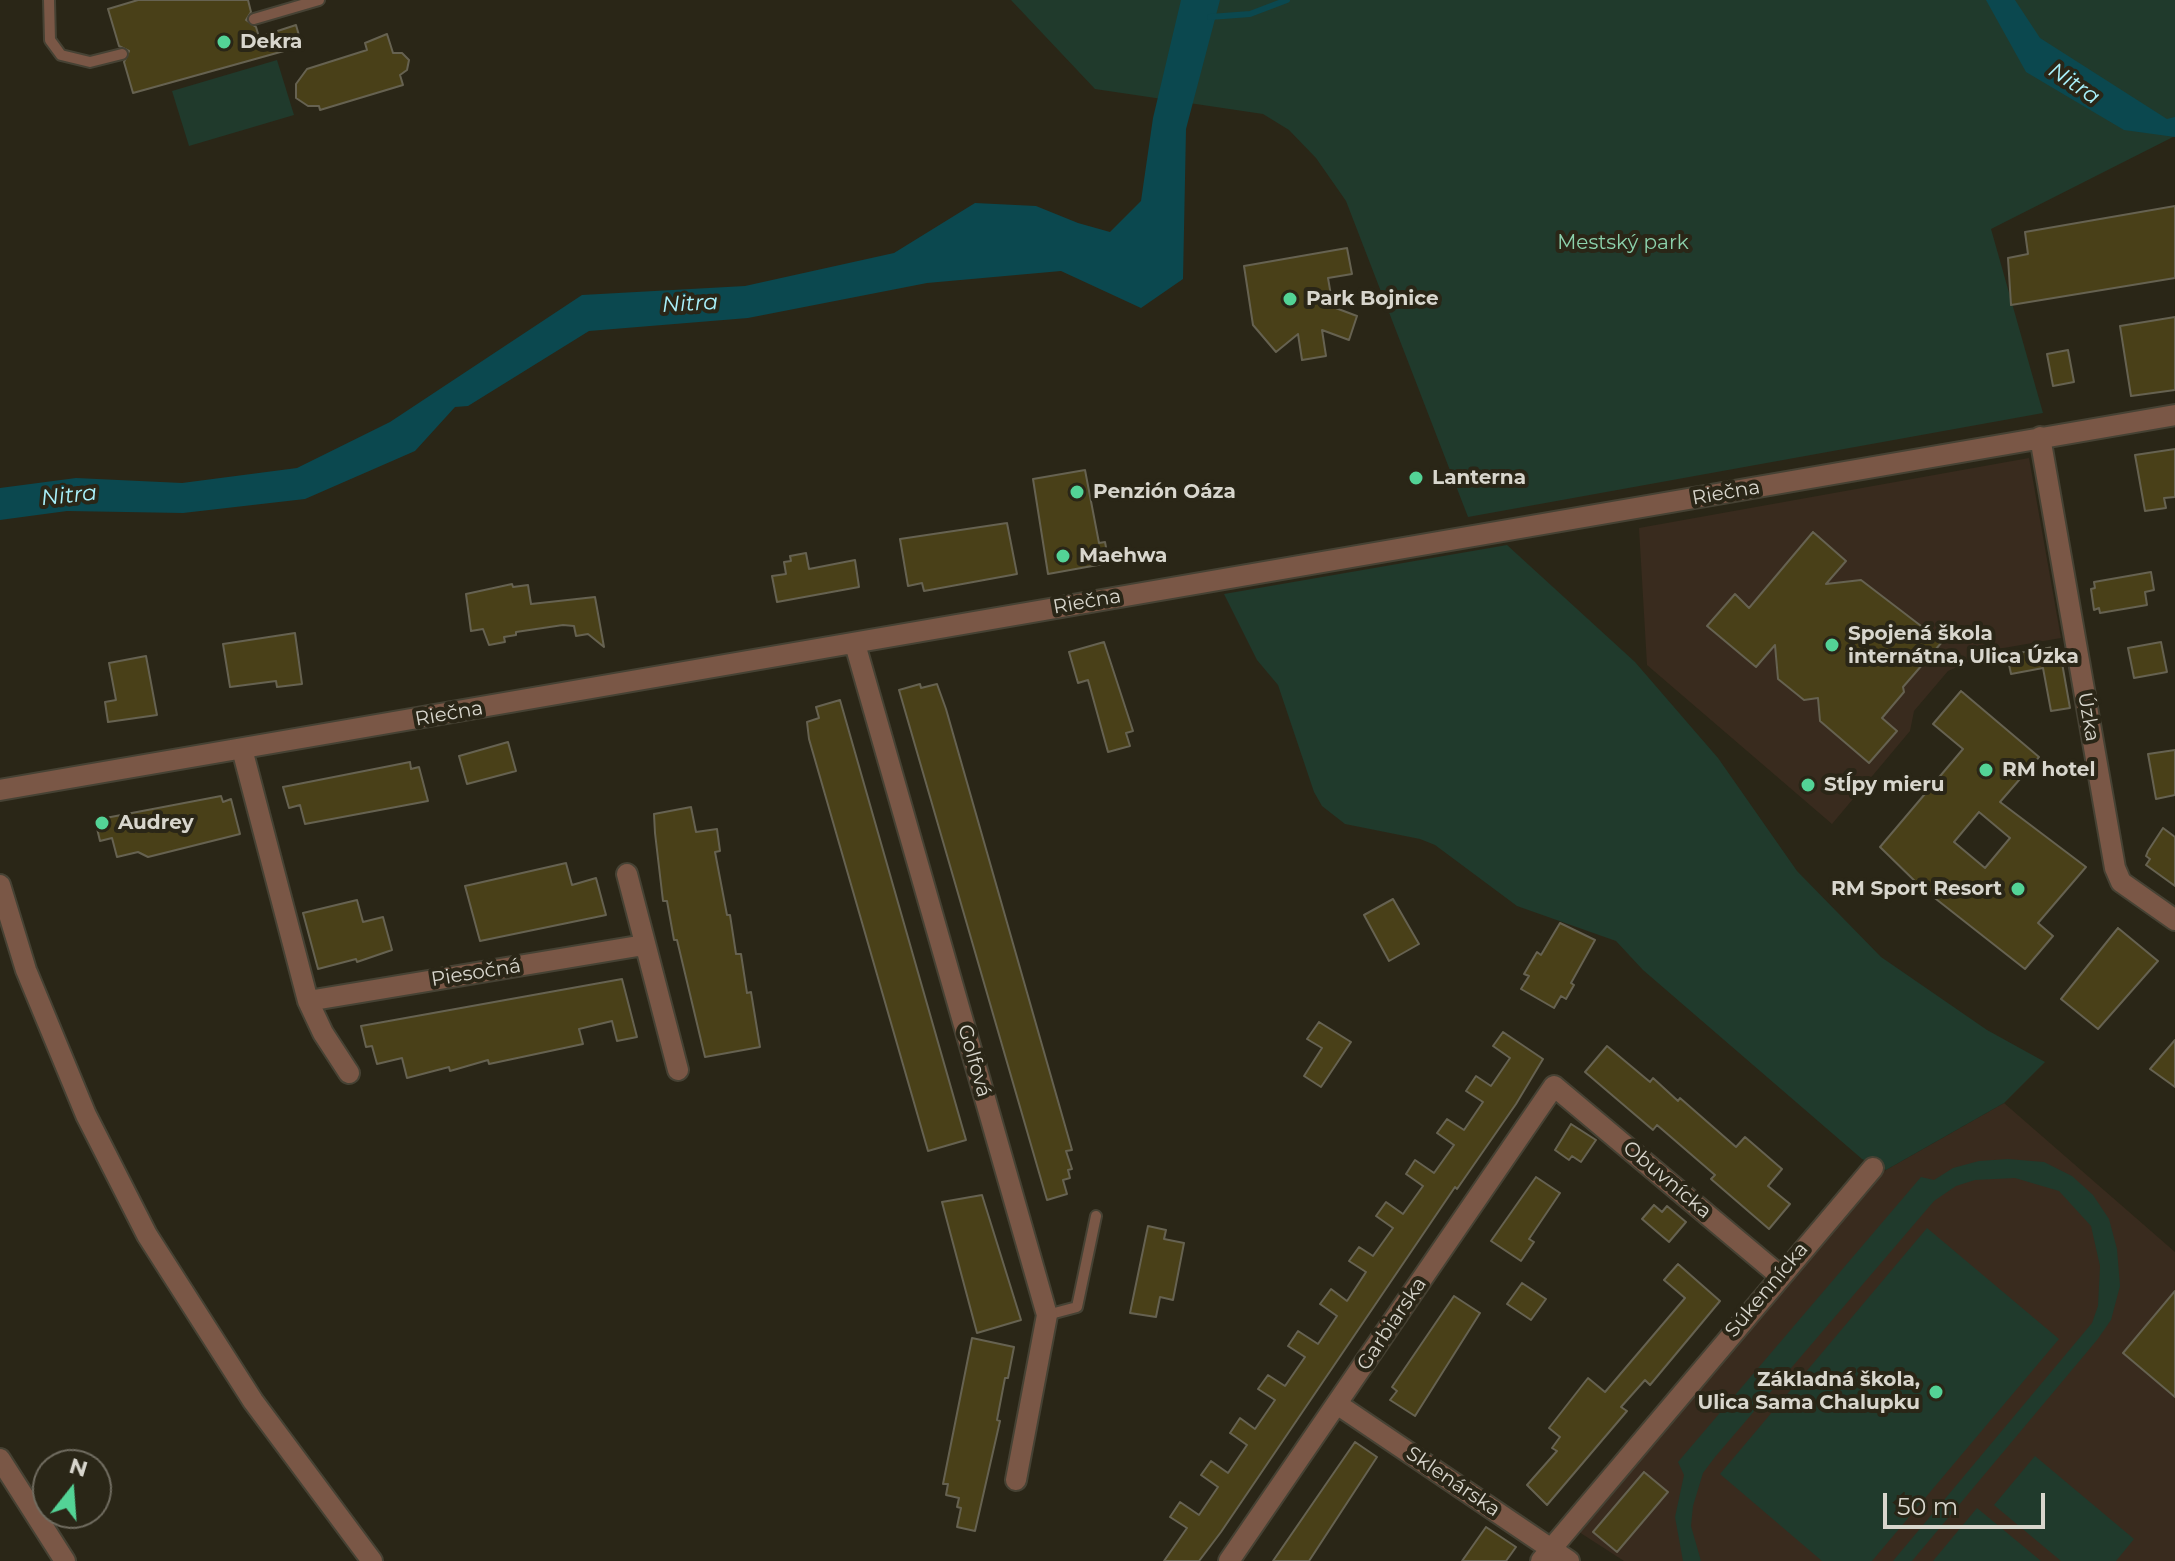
<!DOCTYPE html>
<html>
<head>
<meta charset="utf-8">
<style>
	body { margin:0 }
	#map { position:relative; width:2175px; height:1561px; overflow:hidden; background:#2a2617; font-family:Montserrat,sans-serif }
	canvas { display:block }
	.north { position:absolute; left:32px; top:1449px; width:80px; height:80px; box-sizing:border-box; background:#2a2617; border:2px solid #706c60; border-radius:50%; rotate:17deg; font-size:22px; font-weight:700; line-height:32px; text-align:center; color:#d8d6cd }
	.north::after { content:''; display:block; margin:auto; width:28px; height:36px; background:#53d396; clip-path:polygon(50% 0,100% 100%,50% 72%,0 100%) }
	.scale { position:absolute; left:1883px; top:1493px; width:162px; height:36px; box-sizing:border-box; border:4px solid #d8d6cd; border-top:0; padding-left:10px; font-size:24px; line-height:28px; white-space:nowrap; color:#d8d6cd; -webkit-text-stroke:6px #2a2617; paint-order:stroke }
</style>
</head>
<body>
<div id="map">
<canvas width="2175" height="1561"></canvas>
<div class="north">N</div>
<div class="scale">50 m</div>
</div>
<script>
const c = document.querySelector('canvas').getContext('2d');
c.lineJoin = 'round';
function fill(path, color) { c.fillStyle = color; c.fill(path, 'evenodd'); }
const toPath = rows => new Path2D(rows.map(r => 'M' + r).join(''));
function trace(path, color, width, dash) { c.strokeStyle = color; c.lineWidth = width; c.lineCap = dash ? 'butt' : 'round'; c.setLineDash(dash || []); c.stroke(path); }
function drawText(font, color, halo, rows, align = 'center') {
  c.font = font + ' Montserrat,sans-serif'; c.lineWidth = 8; c.setLineDash([]); c.textBaseline = 'middle'; c.strokeStyle = halo; c.fillStyle = color; for (const [text, x, y, turn = 0] of rows) {
    c.save(); c.translate(x, y); c.rotate((+turn || 0) * Math.PI / 180); c.textAlign = isNaN(turn) ? turn : align; if (halo) c.strokeText(text, 0, 0); c.fillText(text, 0, 0); c.restore();
  }
}
const education = toPath([
	[2029,458,2061,638,1975,653,1968,662,1948,671,1914,711,1910,731,1832,824,1647,665,1639,528],
	[2004,1103,2175,1252,2175,1561,1624,1561,1579,1532,1886,1170]
]);
const green = toPath([
	[1011,0,2175,0,2175,136,1991,229,2043,413,1468,517,1346,201,1316,158,1289,130,1263,114,1095,89],
	[277,60,294,115,189,146,172,91],
	[1507,545,1635,662,1718,758,1797,871,1881,957,1987,1030,2045,1062,2004,1103,1886,1170,1862,1159,1643,970,1616,941,1517,906,1435,845,1420,839,1345,824,1322,806,1314,792,1278,685,1257,660,1224,594],
	[2008,1159,2044,1162,2072,1176,2093,1195,2109,1219,2117,1249,2120,1286,2111,1320,2097,1340,1912,1561,1893,1561,2092,1323,2098,1306,2100,1266,2091,1226,2059,1191,2015,1178,1975,1180,1956,1186,1934,1201,1715,1457,1703,1473,1693,1506,1691,1526,1701,1561,1683,1561,1675,1517,1684,1475,1678,1462,1921,1177,1934,1180,1953,1168,1979,1161],
	[1927,1228,2059,1339,1872,1561,1822,1561,1720,1474],
	[2035,1456,2134,1539,2116,1561,2061,1561,1994,1505],
	[1977,1508,2041,1561,1933,1561]
]);
const water = toPath([
	[1181,0,1220,0,1186,129,1183,279,1141,308,1061,271,927,283,748,318,589,331,468,406,455,407,415,451,305,499,183,513,67,511,0,520,0,488,76,478,182,483,297,468,390,422,582,295,745,286,894,253,975,203,1036,206,1078,223,1110,232,1141,201,1153,118],
	[1986,0,2015,0,2040,38,2167,119,2175,117,2175,137,2124,130,2026,72]
]);
const stream = toPath([
	[1210,17,1250,14,1287,0]
]);
const building = toPath([
	[138,0,248,0,251,12,246,20,256,27,259,37,296,25,302,46,133,93,124,62,129,51,119,46,108,9,138,0],
	[387,34,393,53,402,53,409,60,407,70,400,75,403,85,320,110,319,106,308,106,296,98,296,84,307,69,367,50,365,43,387,34],
	[2175,206,2175,278,2011,305,2008,258,2028,254,2025,232,2175,206],
	[1347,248,1352,274,1328,278,1333,307,1357,316,1349,340,1322,330,1326,356,1302,360,1298,334,1276,352,1253,325,1244,266,1347,248],
	[2175,317,2175,390,2131,396,2120,326,2175,317],
	[2068,350,2074,382,2053,386,2047,354,2068,350],
	[2175,449,2175,497,2164,498,2166,508,2145,511,2135,455,2175,449],
	[1085,470,1099,543,1105,542,1109,563,1048,574,1033,479,1085,470],
	[1007,523,1017,574,924,591,922,583,908,586,900,539,1007,523],
	[1813,532,1846,561,1826,584,1861,580,1942,642,1903,687,1904,692,1882,718,1897,731,1869,763,1820,721,1818,698,1804,700,1778,679,1775,645,1756,667,1707,626,1735,594,1749,608,1813,532],
	[806,553,809,569,855,560,859,587,777,602,772,576,786,574,784,562,791,561,790,556,806,553],
	[2151,572,2154,590,2145,592,2147,605,2100,613,2099,608,2094,610,2091,589,2095,588,2094,582,2151,572],
	[512,584,513,587,528,585,531,604,595,597,604,647,588,634,576,636,574,626,563,625,516,632,516,635,504,637,505,642,489,645,483,629,471,631,466,594,512,584],
	[295,633,302,684,277,687,276,681,230,687,223,644,295,633],
	[1104,642,1133,731,1126,733,1130,746,1108,752,1088,680,1078,683,1069,652,1104,642],
	[2161,642,2167,672,2134,678,2128,648,2161,642],
	[2059,646,2070,708,2051,711,2043,668,2011,674,2007,655,2059,646],
	[146,656,157,715,108,722,105,702,116,700,109,663,146,656],
	[920,684,921,688,937,684,946,709,1072,1150,1066,1151,1072,1169,1068,1170,1070,1178,1063,1180,1067,1194,1047,1200,899,690,920,684],
	[1961,691,2039,757,2000,802,2086,867,2038,923,2053,936,2025,969,1922,888,1880,847,1963,749,1933,724,1961,691],
	[1979,812,2010,838,1985,868,1954,842,1979,812],
	[840,700,966,1140,928,1151,809,739,807,722,819,718,816,707,840,700],
	[508,742,516,771,467,784,459,756,508,742],
	[2175,750,2175,795,2156,799,2148,754,2175,750],
	[410,762,411,769,419,767,428,801,305,824,300,805,289,808,283,787,410,762],
	[221,796,223,802,231,799,240,834,148,857,138,852,117,857,112,838,100,841,95,820,221,796],
	[691,807,696,832,717,829,720,851,715,852,727,915,730,915,736,954,741,954,747,993,751,992,760,1047,705,1057,677,940,674,940,667,901,663,901,655,833,654,814,691,807],
	[2163,828,2175,837,2175,886,2146,865,2150,859,2146,856,2148,851,2163,828],
	[566,863,572,885,596,878,606,915,480,941,465,886,566,863],
	[1393,899,1419,944,1389,961,1364,915,1393,899],
	[357,900,363,922,383,917,392,950,357,962,356,959,318,969,303,913,357,900],
	[1560,923,1595,940,1571,983,1574,985,1566,999,1561,996,1554,1008,1521,989,1529,976,1524,974,1537,952,1541,955,1560,923],
	[2118,928,2158,961,2098,1029,2061,999,2118,928],
	[622,979,637,1037,617,1041,612,1021,579,1029,583,1044,489,1064,488,1060,450,1071,449,1067,407,1078,402,1058,377,1064,372,1046,366,1047,361,1026,622,979],
	[1319,1022,1351,1042,1321,1087,1304,1076,1322,1048,1307,1039,1319,1022],
	[1503,1032,1543,1059,1516,1104,1457,1189,1455,1187,1221,1532,1199,1561,1164,1561,1187,1528,1170,1517,1180,1502,1199,1515,1218,1487,1201,1475,1211,1461,1228,1473,1247,1445,1230,1433,1240,1418,1255,1429,1275,1400,1258,1389,1268,1375,1285,1386,1305,1357,1288,1346,1298,1331,1318,1344,1337,1316,1320,1304,1331,1289,1347,1301,1366,1272,1349,1261,1359,1247,1373,1256,1393,1228,1376,1216,1386,1202,1403,1214,1423,1186,1406,1174,1415,1160,1434,1173,1454,1145,1437,1133,1447,1119,1464,1130,1483,1102,1466,1091,1476,1076,1491,1086,1510,1058,1493,1046,1503,1032],
	[2175,1040,2175,1087,2150,1069,2175,1040],
	[1607,1046,1650,1082,1653,1078,1678,1101,1680,1098,1736,1147,1745,1137,1782,1169,1768,1186,1790,1204,1769,1229,1711,1179,1715,1175,1657,1125,1653,1130,1585,1072,1607,1046],
	[1571,1124,1596,1140,1581,1162,1572,1156,1569,1160,1555,1150,1571,1124],
	[1536,1177,1560,1193,1529,1239,1534,1242,1521,1261,1491,1241,1536,1177],
	[982,1195,1021,1320,977,1333,942,1202,982,1195],
	[1654,1205,1662,1212,1667,1206,1686,1222,1669,1242,1642,1219,1654,1205],
	[1148,1226,1166,1230,1164,1239,1184,1243,1173,1300,1160,1297,1156,1317,1130,1313,1148,1226],
	[1678,1264,1720,1301,1650,1385,1645,1380,1621,1407,1627,1411,1547,1505,1527,1485,1557,1451,1552,1448,1560,1437,1549,1428,1588,1378,1605,1392,1685,1298,1664,1280,1678,1264],
	[1522,1283,1546,1299,1531,1320,1507,1304,1522,1283],
	[2175,1291,2175,1397,2123,1353,2175,1291],
	[1454,1296,1480,1313,1415,1416,1390,1400,1397,1391,1392,1387,1454,1296],
	[972,1338,1014,1347,1008,1378,1005,1378,997,1420,1000,1421,975,1531,957,1527,961,1508,957,1507,959,1498,946,1495,948,1484,943,1484,972,1338],
	[1355,1442,1377,1457,1309,1561,1273,1561,1355,1442],
	[1644,1472,1668,1492,1617,1552,1593,1532,1644,1472],
	[1486,1527,1516,1547,1506,1561,1462,1561,1486,1527]
]);
const lane = toPath([
	[49,0,50,40,61,55,90,62,122,54],
	[254,19,319,0],
	[1047,1315,1077,1307,1096,1216]
]);
const street = toPath([
	[2040,437,2115,868,2121,882,2175,920],
	[855,644,1047,1315,1016,1480],
	[242,749,308,1001,644,945],
	[0,790,2175,415],
	[627,874,678,1070],
	[0,885,26,970,86,1115,147,1235,253,1401,372,1561],
	[308,1001,323,1033,349,1073],
	[1337,1404,1569,1561],
	[0,1459,65,1561],
	[1229,1561,1554,1086,1779,1275],
	[1541,1561,1873,1168]
]);
const markers = [
	[224,42,8,"#53d396"],
	[1290,299,8,"#53d396"],
	[1416,478,8,"#53d396"],
	[1077,492,8,"#53d396"],
	[1063,556,8,"#53d396"],
	[1832,645,8,"#53d396"],
	[1986,770,8,"#53d396"],
	[1808,785,8,"#53d396"],
	[102,823,8,"#53d396"],
	[2018,889,8,"#53d396"],
	[1936,1392,8,"#53d396"]
];
const poiNames = [
	["Dekra",240,42],
	["Park Bojnice",1306,299],
	["Lanterna",1432,478],
	["Penzión Oáza",1093,492],
	["Maehwa",1079,556],
	["Spojená škola",1848,634],
	["internátna, Ulica Úzka",1848,657],
	["RM hotel",2002,770],
	["Stĺpy mieru",1824,785],
	["Audrey",118,823],
	["RM Sport Resort",2002,889,"right"],
	["Základná škola,",1920,1380,"right"],
	["Ulica Sama Chalupku",1920,1403,"right"]
];
const parkNames = [
	["Mestský park",1623,243]
];
const streetNames = [
	["Riečna",1726,493,-10],
	["Riečna",1087,602,-10],
	["Riečna",449,714,-10],
	["Úzka",2088,717,80],
	["Piesočná",476,973,-9],
	["Golfová",974,1061,74],
	["Obuvnícka",1667,1180,40],
	["Súkennícka",1767,1290,-50],
	["Garbiarska",1392,1324,-56],
	["Sklenárska",1453,1482,34]
];
const waterNames = [
	["Nitra",2074,84,34],
	["Nitra",690,304,-3],
	["Nitra",69,496,-6]
];
fill(education, '#392b1e');
fill(green, '#203a2c');
fill(water, '#0b484f');
trace(stream, '#0b484f', 6);
fill(building, '#494018');
trace(building, '#666251', 2);
trace(lane, '#464234', 14);
trace(street, '#464234', 24);
trace(lane, '#7a5746', 10);
trace(street, '#7a5746', 20);
for (const [x, y, r, color] of markers) { const dot = new Path2D(); dot.arc(x, y, r, 0, 2 * Math.PI); c.fillStyle = color; c.fill(dot); trace(dot, '#2a2617', 3); }
drawText('bold 20px', '#d8d6cd', '#2a2617', poiNames, 'left');
drawText('20px', '#8cd2ac', '#2a2617', parkNames);
drawText('20px', '#d8d6cd', '#2a2617', streetNames);
drawText('italic 22px', '#a9f0fa', '#2a2617', waterNames);
</script>
</body>
</html>
